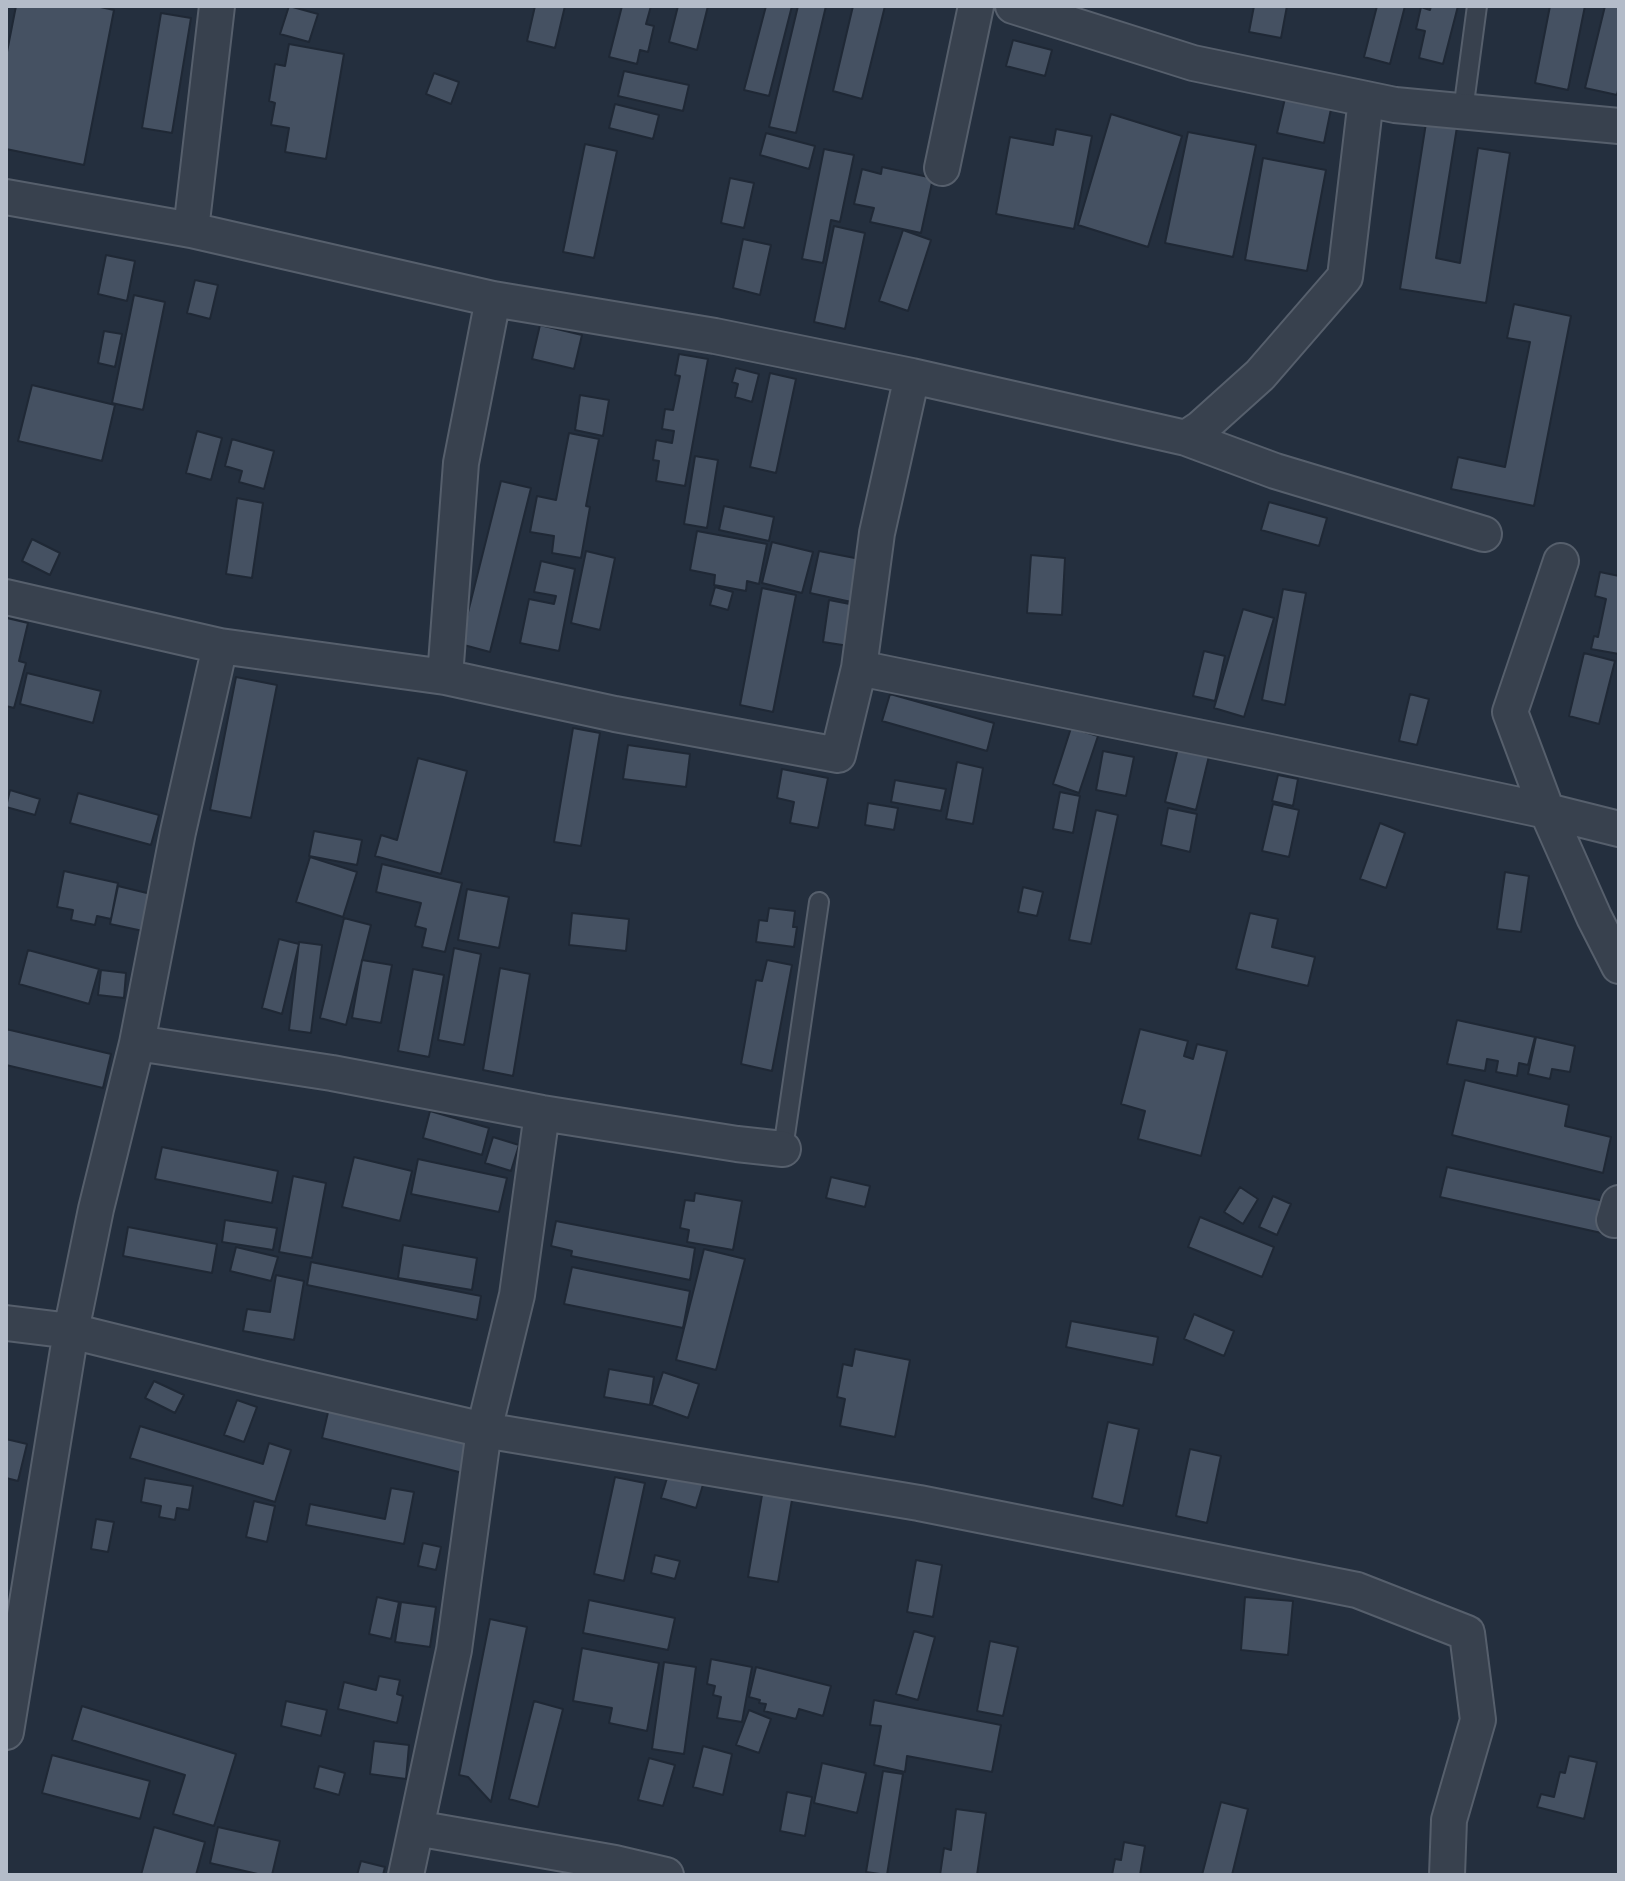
<!DOCTYPE html>
<html>
<head>
<meta charset="utf-8">
<style>
	body { margin:0 }
	#map { position:relative; width:1625px; height:1881px; overflow:hidden; background:#242f3e; font-family:"Public Sans",sans-serif }
	canvas { display:block }
	.frame { position:absolute; inset:0; border:8px solid #b4bcc9; pointer-events:none }
</style>
</head>
<body>
<div id="map">
<canvas width="1625" height="1881"></canvas>
<div class="frame"></div>
</div>
<script>
const c = document.querySelector('canvas').getContext('2d');
c.lineJoin = 'round';
function fill(path, color) { c.fillStyle = color; c.fill(path, 'evenodd'); }
const toPath = rows => new Path2D(rows.map(r => 'M' + r).join(''));
function trace(path, color, width, dash) { c.strokeStyle = color; c.lineWidth = width; c.lineCap = dash ? 'butt' : 'round'; c.setLineDash(dash || []); c.stroke(path); }
const building = toPath([
	[16,6,96,6,114,10,84,165,6,149,6,57,16,6],
	[289,6,318,14,309,42,280,34,289,6],
	[535,6,565,6,555,48,527,41,535,6],
	[622,6,651,6,646,24,654,26,648,52,640,50,637,64,609,57,622,6],
	[678,6,708,6,697,50,669,42,678,6],
	[766,6,792,6,769,96,744,90,766,6],
	[798,6,826,6,796,133,769,127,798,6],
	[853,6,885,6,862,99,833,91,853,6],
	[1254,6,1287,6,1281,38,1249,32,1254,6],
	[1377,6,1405,6,1390,64,1364,57,1377,6],
	[1431,6,1458,6,1443,64,1419,58,1425,31,1416,29,1421,7,1430,10,1431,6],
	[1550,6,1585,6,1568,90,1535,83,1550,6],
	[1605,6,1619,6,1619,86,1617,95,1585,88,1605,6],
	[161,13,191,18,172,133,142,128,161,13],
	[1013,40,1052,50,1045,76,1006,66,1013,40],
	[289,44,344,54,326,159,285,152,289,128,271,125,275,103,269,101,275,64,285,66,289,44],
	[624,71,689,85,683,111,618,96,624,71],
	[434,73,459,82,451,104,426,94,434,73],
	[1286,94,1332,104,1324,143,1277,133,1286,94],
	[615,104,659,115,653,139,609,128,615,104],
	[1111,114,1182,136,1148,247,1078,225,1111,114],
	[1426,123,1457,127,1436,258,1460,263,1478,148,1510,153,1486,303,1400,289,1426,123],
	[1056,129,1092,136,1074,229,996,214,1010,137,1053,145,1056,129],
	[1188,132,1256,145,1233,257,1165,243,1188,132],
	[766,133,815,146,809,169,760,155,766,133],
	[585,144,617,151,594,258,563,252,585,144],
	[824,149,854,155,840,222,831,220,823,263,802,259,824,149],
	[1263,158,1326,170,1307,271,1245,260,1263,158],
	[882,167,933,178,921,233,870,222,874,208,854,204,862,169,881,174,882,167],
	[730,178,754,183,744,228,721,223,730,178],
	[834,226,865,233,845,329,814,322,834,226],
	[903,230,931,240,908,311,879,301,903,230],
	[743,239,771,245,760,295,733,288,743,239],
	[106,255,135,261,127,301,98,294,106,255],
	[195,280,218,285,210,319,187,313,195,280],
	[134,295,165,302,143,410,112,403,134,295],
	[1514,304,1571,316,1534,506,1451,489,1458,457,1505,467,1530,342,1507,338,1514,304],
	[540,325,582,335,574,369,532,359,540,325],
	[104,331,122,334,115,367,98,363,104,331],
	[679,354,708,359,685,486,656,481,659,461,653,460,656,440,672,443,674,431,662,429,665,409,673,410,680,376,675,375,679,354],
	[736,368,759,374,752,402,735,397,738,384,732,382,736,368],
	[770,373,796,379,776,473,750,467,770,373],
	[32,385,115,405,102,461,18,441,32,385],
	[580,395,609,400,603,436,575,430,580,395],
	[197,431,222,438,211,480,186,473,197,431],
	[569,433,599,439,586,506,590,507,581,558,552,553,554,536,530,532,537,496,556,500,569,433],
	[232,439,274,451,264,489,239,482,242,471,225,466,232,439],
	[695,456,718,460,707,528,684,524,695,456],
	[501,481,531,488,490,652,460,644,501,481],
	[237,498,263,503,252,578,226,574,237,498],
	[1269,502,1327,518,1319,546,1261,530,1269,502],
	[724,506,774,517,769,541,719,530,724,506],
	[697,531,767,544,759,584,747,581,746,591,714,585,715,575,690,570,697,531],
	[32,539,60,553,50,575,22,561,32,539],
	[772,542,813,552,802,593,762,583,772,542],
	[586,551,615,558,600,630,571,623,586,551],
	[819,551,865,560,856,603,810,593,819,551],
	[1031,555,1065,558,1062,615,1027,613,1031,555],
	[541,561,575,569,559,651,520,643,529,599,554,604,556,596,534,592,541,561],
	[1600,572,1619,576,1619,654,1591,649,1594,636,1598,637,1606,599,1595,596,1600,572],
	[715,587,733,592,728,610,710,605,715,587],
	[762,588,796,595,773,712,740,705,762,588],
	[1283,589,1306,593,1285,705,1262,700,1283,589],
	[829,600,855,605,849,646,823,642,829,600],
	[1243,609,1274,618,1244,717,1214,708,1243,609],
	[7,618,28,623,19,661,26,663,14,708,6,706,7,618],
	[1204,651,1225,656,1215,701,1193,696,1204,651],
	[1584,653,1615,661,1599,724,1569,716,1584,653],
	[27,673,101,691,93,723,20,704,27,673],
	[236,677,277,685,251,818,210,810,236,677],
	[890,694,994,723,987,751,882,721,890,694],
	[1410,694,1429,699,1417,745,1399,741,1410,694],
	[573,728,600,733,581,846,554,842,573,728],
	[1071,728,1098,736,1079,793,1053,784,1071,728],
	[628,745,690,754,686,787,623,779,628,745],
	[1178,748,1209,756,1196,810,1165,802,1178,748],
	[1103,751,1134,757,1126,796,1096,790,1103,751],
	[418,758,467,771,441,874,375,856,381,835,397,840,418,758],
	[957,762,983,768,973,824,946,819,957,762],
	[782,769,828,778,818,828,790,823,794,802,777,798,782,769],
	[1278,775,1298,779,1293,806,1272,801,1278,775],
	[895,780,946,789,941,811,891,802,895,780],
	[10,790,40,799,35,815,6,807,10,790],
	[1060,792,1080,796,1073,833,1053,829,1060,792],
	[78,793,159,815,151,845,70,823,78,793],
	[868,803,898,808,894,830,865,825,868,803],
	[1273,804,1299,810,1289,857,1262,851,1273,804],
	[1168,808,1197,814,1190,852,1161,845,1168,808],
	[1096,810,1118,815,1091,944,1069,940,1096,810],
	[1380,823,1405,833,1386,888,1360,879,1380,823],
	[314,831,362,840,357,865,309,856,314,831],
	[310,857,357,872,343,917,296,902,310,857],
	[382,864,462,883,445,952,422,947,426,929,415,926,421,903,376,892,382,864],
	[64,871,118,883,111,919,97,916,95,925,71,920,73,910,57,907,64,871],
	[1505,872,1529,876,1521,932,1497,929,1505,872],
	[118,886,151,894,143,931,110,924,118,886],
	[1023,887,1043,892,1037,916,1018,912,1023,887],
	[467,889,509,897,499,948,458,940,467,889],
	[769,908,795,911,793,927,797,927,794,947,756,942,759,920,767,921,769,908],
	[572,913,629,919,626,951,569,945,572,913],
	[1250,913,1278,919,1272,947,1315,957,1308,986,1236,969,1250,913],
	[344,918,371,925,346,1025,320,1018,344,918],
	[279,939,299,944,282,1014,262,1008,279,939],
	[299,942,322,945,311,1033,289,1030,299,942],
	[454,948,481,954,464,1045,438,1040,454,948],
	[28,950,99,969,89,1004,19,984,28,950],
	[362,960,392,965,381,1023,352,1018,362,960],
	[767,960,792,965,772,1071,741,1064,756,980,762,981,767,960],
	[500,968,530,974,513,1076,483,1070,500,968],
	[413,969,444,975,429,1057,398,1051,413,969],
	[101,970,126,973,124,998,98,995,101,970],
	[1457,1020,1535,1037,1528,1065,1519,1063,1517,1076,1496,1072,1498,1061,1487,1059,1485,1071,1447,1064,1457,1020],
	[6,1029,111,1054,103,1088,6,1065,6,1029],
	[1140,1029,1188,1041,1184,1056,1193,1059,1197,1044,1227,1051,1201,1156,1138,1139,1145,1111,1121,1104,1140,1029],
	[1536,1037,1575,1046,1570,1072,1552,1069,1550,1079,1528,1074,1536,1037],
	[1465,1080,1569,1105,1565,1126,1611,1137,1603,1173,1452,1135,1465,1080],
	[430,1111,489,1128,482,1155,423,1138,430,1111],
	[493,1137,519,1145,511,1171,485,1163,493,1137],
	[162,1147,278,1171,272,1203,155,1179,162,1147],
	[354,1157,412,1171,400,1221,342,1207,354,1157],
	[418,1159,507,1178,499,1212,411,1194,418,1159],
	[1447,1167,1613,1203,1606,1234,1440,1197,1447,1167],
	[293,1176,326,1183,312,1258,279,1252,293,1176],
	[831,1177,870,1186,865,1207,826,1198,831,1177],
	[1240,1187,1258,1199,1243,1224,1224,1212,1240,1187],
	[695,1193,742,1201,733,1250,687,1242,689,1230,680,1228,685,1200,694,1201,695,1193],
	[1273,1196,1291,1204,1277,1235,1259,1227,1273,1196],
	[1200,1217,1274,1247,1262,1277,1188,1247,1200,1217],
	[225,1220,277,1228,273,1250,222,1242,225,1220],
	[556,1221,695,1248,690,1280,571,1256,572,1251,551,1246,556,1221],
	[128,1227,217,1244,212,1273,123,1256,128,1227],
	[403,1245,477,1258,472,1290,398,1278,403,1245],
	[236,1247,278,1257,271,1281,230,1271,236,1247],
	[704,1249,745,1259,716,1370,676,1360,704,1249],
	[311,1262,481,1296,477,1320,307,1285,311,1262],
	[572,1267,690,1291,683,1328,564,1304,572,1267],
	[276,1275,304,1281,294,1340,243,1331,247,1309,270,1312,276,1275],
	[1194,1314,1234,1331,1224,1356,1184,1339,1194,1314],
	[1071,1321,1158,1337,1153,1365,1066,1347,1071,1321],
	[855,1349,910,1360,895,1437,840,1426,845,1399,837,1397,843,1364,852,1366,855,1349],
	[609,1369,654,1377,650,1405,604,1397,609,1369],
	[663,1372,699,1384,688,1418,652,1405,663,1372],
	[154,1381,184,1395,175,1413,145,1398,154,1381],
	[237,1400,257,1407,244,1442,224,1435,237,1400],
	[329,1408,470,1442,463,1473,322,1438,329,1408],
	[1108,1422,1139,1429,1123,1506,1092,1498,1108,1422],
	[140,1426,263,1464,269,1443,291,1450,275,1502,130,1458,140,1426],
	[6,1439,27,1444,18,1481,6,1478,6,1439],
	[1190,1449,1221,1456,1207,1523,1176,1516,1190,1449],
	[670,1468,705,1478,696,1508,661,1498,670,1468],
	[615,1477,645,1483,624,1581,594,1574,615,1477],
	[145,1478,193,1486,189,1510,177,1508,175,1520,159,1517,161,1506,141,1502,145,1478],
	[391,1488,414,1492,404,1544,306,1525,310,1504,385,1519,391,1488],
	[763,1489,793,1494,778,1582,748,1577,763,1489],
	[254,1501,275,1506,267,1542,246,1537,254,1501],
	[96,1519,114,1522,108,1552,91,1549,96,1519],
	[423,1543,441,1547,436,1570,418,1566,423,1543],
	[655,1555,680,1561,675,1579,651,1573,655,1555],
	[916,1560,942,1565,933,1617,907,1612,916,1560],
	[377,1597,399,1602,391,1639,369,1634,377,1597],
	[1245,1597,1293,1601,1288,1655,1241,1650,1245,1597],
	[589,1600,675,1618,668,1650,583,1633,589,1600],
	[401,1602,436,1607,430,1647,395,1642,401,1602],
	[490,1619,527,1627,491,1802,468,1777,459,1775,490,1619],
	[914,1631,935,1637,918,1700,896,1694,914,1631],
	[990,1641,1018,1647,1003,1716,977,1711,990,1641],
	[582,1648,659,1663,647,1731,609,1723,612,1708,573,1701,582,1648],
	[711,1659,752,1667,742,1722,717,1718,721,1697,713,1695,715,1686,707,1684,711,1659],
	[664,1662,696,1667,684,1754,652,1749,664,1662],
	[756,1667,831,1686,823,1716,799,1709,796,1719,764,1711,766,1704,759,1703,760,1700,749,1697,756,1667],
	[379,1676,400,1680,397,1694,403,1696,397,1723,338,1709,344,1682,376,1690,379,1676],
	[874,1700,1001,1725,992,1772,907,1756,905,1772,874,1765,881,1726,870,1725,874,1700],
	[286,1701,327,1710,321,1736,281,1726,286,1701],
	[534,1701,563,1709,538,1807,509,1799,534,1701],
	[82,1706,236,1754,214,1826,173,1814,185,1775,72,1740,82,1706],
	[749,1710,771,1719,759,1753,736,1745,749,1710],
	[374,1741,409,1745,406,1779,370,1774,374,1741],
	[703,1746,732,1754,723,1795,693,1787,703,1746],
	[52,1755,150,1781,140,1819,42,1793,52,1755],
	[1569,1756,1597,1762,1584,1819,1537,1807,1541,1794,1554,1797,1560,1772,1565,1773,1569,1756],
	[649,1758,675,1765,663,1806,638,1800,649,1758],
	[822,1763,866,1773,857,1813,814,1803,822,1763],
	[319,1766,345,1773,339,1795,314,1788,319,1766],
	[883,1771,903,1774,887,1875,866,1872,883,1771],
	[787,1792,812,1797,805,1836,780,1831,787,1792],
	[1221,1802,1248,1809,1232,1875,1202,1875,1221,1802],
	[956,1809,986,1813,977,1875,940,1875,944,1848,951,1850,956,1809],
	[154,1827,205,1842,196,1875,141,1875,154,1827],
	[218,1827,280,1841,272,1875,262,1875,210,1863,218,1827],
	[1124,1842,1145,1846,1140,1875,1112,1875,1115,1859,1121,1860,1124,1842],
	[361,1861,385,1867,383,1875,357,1875,361,1861]
]);
const lane = toPath([
	[1463,111,1477,6],
	[783,1149,819,902]
]);
const street = toPath([
	[1013,6,1193,63,1395,105,1619,126],
	[942,168,976,6],
	[6,197,191,230,493,299,715,336,912,376,1186,438,1201,428,1260,375,1345,277,1366,99],
	[191,230,217,6],
	[1186,438,1275,471,1484,534],
	[1561,561,1510,712,1547,811,1594,917,1619,966],
	[6,597,220,646,445,677,615,714,838,755,859,668,877,533,912,376],
	[859,668,1266,751,1547,811,1619,829],
	[445,677,461,463,493,299],
	[137,1043,332,1073,542,1113,737,1144,783,1149],
	[1614,1220,1619,1203],
	[6,1323,71,1331,261,1378,484,1430,919,1503,1357,1590,1467,1633,1478,1720,1449,1820,1447,1875],
	[6,1732,71,1331,96,1209,137,1043,178,832,220,646],
	[416,1828,615,1863,666,1875],
	[406,1875,454,1650,484,1430,517,1295,542,1113]
]);
fill(building, '#455162');
trace(building, '#1f2835', 2);
trace(lane, '#565f6c', 22);
trace(street, '#565f6c', 38);
trace(lane, '#38414e', 18);
trace(street, '#38414e', 34);
</script>
</body>
</html>
